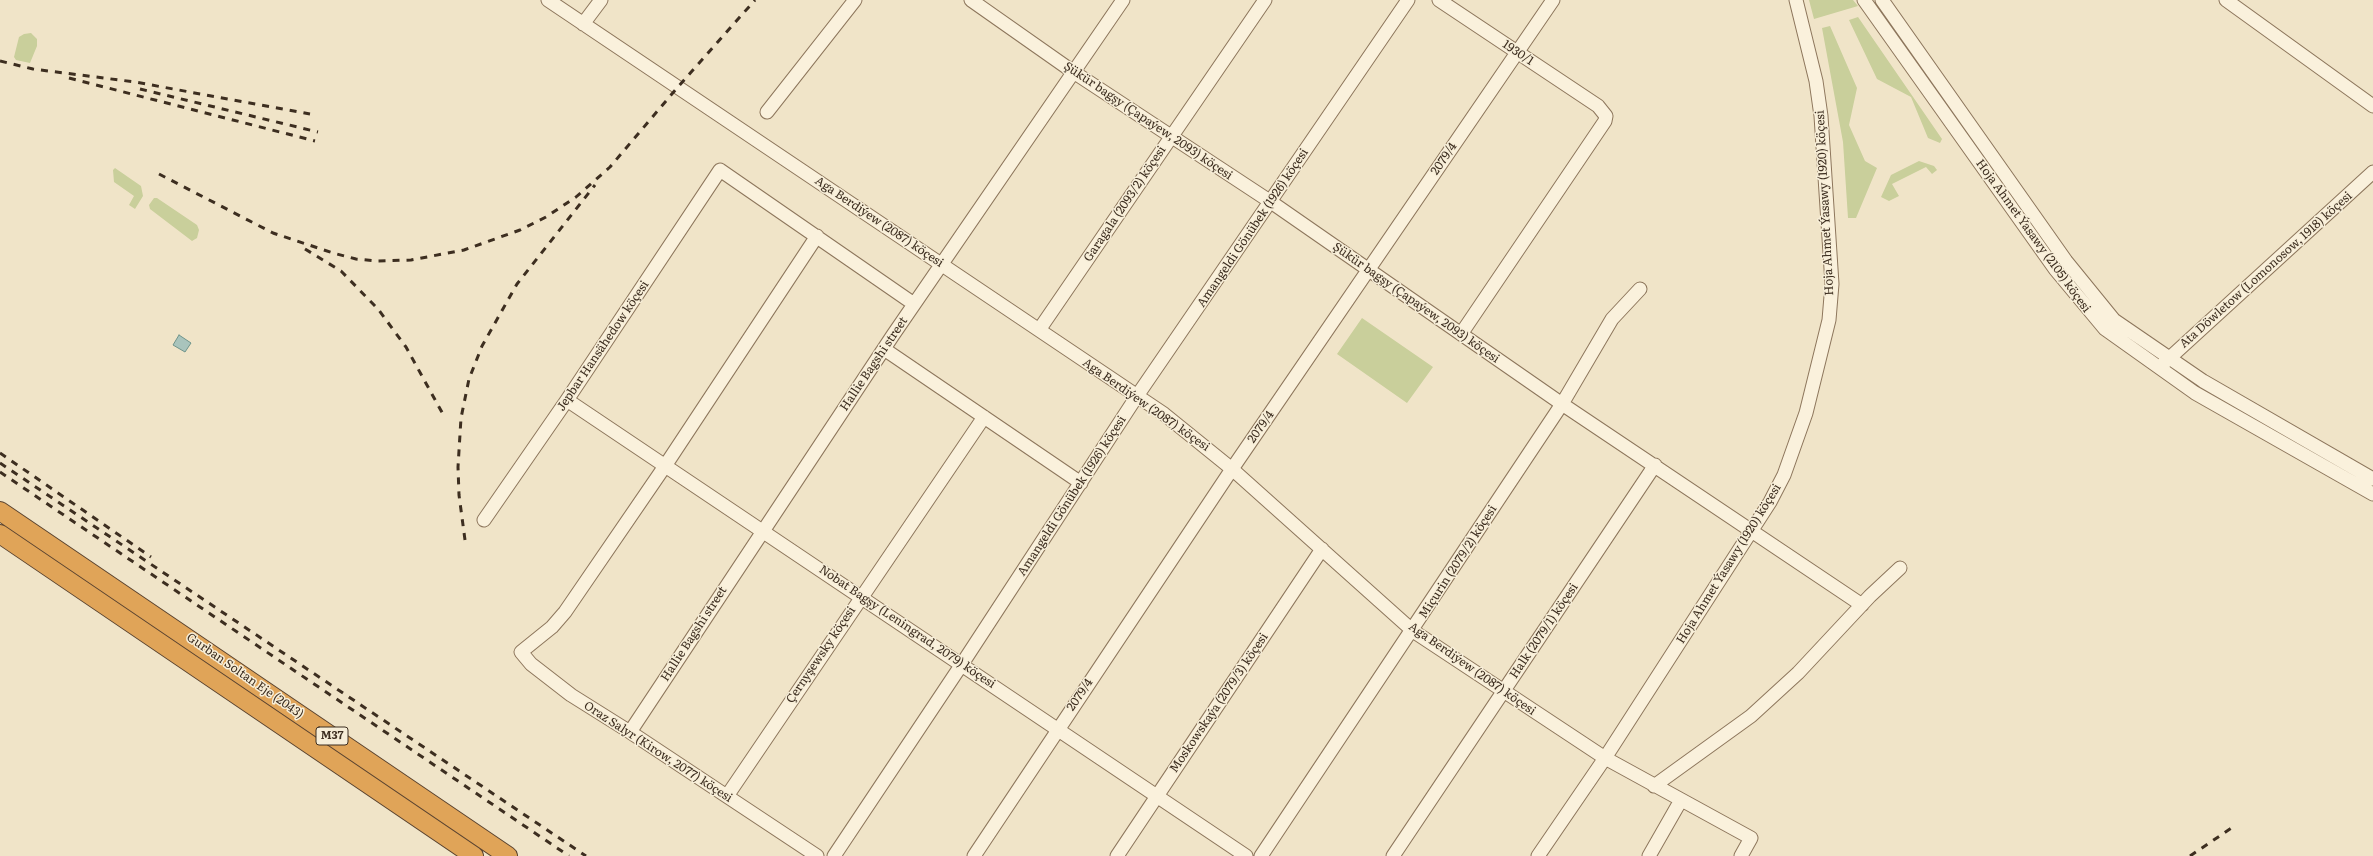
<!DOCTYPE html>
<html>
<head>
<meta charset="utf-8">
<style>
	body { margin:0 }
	canvas { display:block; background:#f0e4c8 }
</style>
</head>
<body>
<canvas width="2373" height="856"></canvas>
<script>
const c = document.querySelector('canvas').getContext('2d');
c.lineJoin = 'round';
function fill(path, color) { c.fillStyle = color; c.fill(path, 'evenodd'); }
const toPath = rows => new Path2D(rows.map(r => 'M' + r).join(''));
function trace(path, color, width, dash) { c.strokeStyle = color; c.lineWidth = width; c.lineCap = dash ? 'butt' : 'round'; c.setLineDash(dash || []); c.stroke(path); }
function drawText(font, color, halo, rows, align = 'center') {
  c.font = font + ' Literata,serif'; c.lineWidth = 3; c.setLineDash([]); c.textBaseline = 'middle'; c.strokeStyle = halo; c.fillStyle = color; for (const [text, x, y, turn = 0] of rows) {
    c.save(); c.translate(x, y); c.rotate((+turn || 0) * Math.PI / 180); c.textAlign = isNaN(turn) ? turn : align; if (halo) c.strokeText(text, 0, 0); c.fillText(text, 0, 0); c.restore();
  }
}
const green = toPath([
	[1809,0,1853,0,1858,6,1814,19],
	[1858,17,1942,139,1940,143,1928,138,1911,97,1877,79,1849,20],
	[1830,26,1857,88,1849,125,1865,161,1877,168,1856,218,1848,218,1843,142,1822,28],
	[31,33,37,39,37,46,30,63,16,60,14,57,19,37,24,34],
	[1919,161,1934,166,1937,170,1932,174,1926,167,1892,184,1899,196,1889,201,1881,197,1891,175],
	[115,168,141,186,143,196,135,209,129,205,134,196,114,182,113,170],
	[154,198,157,198,197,225,199,230,197,238,192,241,150,209,149,205],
	[1362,318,1433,367,1407,403,1337,354]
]);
const water = toPath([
	[179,335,191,343,185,352,173,345,179,335]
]);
const minor = toPath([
	[548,0,1164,414,1232,469,1413,631,1605,758,1751,838,1741,856],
	[971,0,1072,71,1271,202,1562,404,1862,605],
	[1439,0,1598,106,1606,116,1605,121,1461,334],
	[1864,0,2055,269,2105,329,2195,393,2373,494],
	[1882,0,2066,261,2114,320,2203,381,2373,479],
	[2226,0,2373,106],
	[583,24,601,0],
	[767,112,855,0],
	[817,236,665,466,565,612,552,627,521,652,531,664,571,695,630,732,817,856],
	[1039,330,1265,0],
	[884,349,1081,483],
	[2163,364,2373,172],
	[567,400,1246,856],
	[484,520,567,400,720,170,914,304],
	[630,732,893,335,1123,0],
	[1654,786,1751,716,1798,673,1870,596,1900,568],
	[727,796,984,417],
	[834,856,962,664,1137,396,1408,0],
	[974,856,1232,469,1553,0],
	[1117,856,1322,549],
	[1261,856,1562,404,1612,319,1640,289],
	[1393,856,1655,465],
	[1538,856,1605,758,1770,502,1784,475,1806,413,1829,320,1832,284,1821,116,1816,81,1796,0],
	[1649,856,1681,800]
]);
const highway = toPath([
	[0,511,508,856],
	[0,534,474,856]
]);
const rail = toPath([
	[0,61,33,69,135,82,310,114],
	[69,78,315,141],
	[140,89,318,132],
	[159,174,273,233,333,253,356,259,378,261,411,260,464,250,520,230,546,217,576,197,610,167,677,88,755,0],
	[305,249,341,271,378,309,406,347,444,416],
	[0,453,151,557],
	[0,463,586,856],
	[0,472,569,856],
	[465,540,459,495,458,467,461,418,469,379,482,346,517,284,595,185],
	[2190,856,2233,827]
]);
const shields = [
	[332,736,32]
];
const shieldNames = [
	["M37",332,736]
];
const streetNames = [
	["1930/1",1518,53,34],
	["Şükür bagşy (Çapaýew, 2093) köçesi",1148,121,34],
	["2079/4",1444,159,-56],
	["Hoja Ahmet Ýasawy (1920) köçesi",1825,203,-93],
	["Garagala (2093/2) köçesi",1125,204,-56],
	["Aga Berdiýew (2087) köçesi",879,222,34],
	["Amangeldi Gönübek (1926) köçesi",1253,228,-56],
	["Hoja Ahmet Ýasawy (2105) köçesi",2033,236,54],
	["Ata Döwletow (Lomonosow, 1918) köçesi",2266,270,-42],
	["Şükür bagşy (Çapaýew, 2093) köçesi",1416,303,35],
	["Jepbar Hansähedow köçesi",603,346,-56],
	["Hallie Bagshi street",874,364,-56],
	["Aga Berdiýew (2087) köçesi",1146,405,35],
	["2079/4",1261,427,-55],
	["Amangeldi Gönübek (1926) köçesi",1072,496,-57],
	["Miçurin (2079/2) köçesi",1458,562,-57],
	["Hoja Ahmet Ýasawy (1920) köçesi",1729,564,-58],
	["Nobat Bagşy (Leningrad, 2079) köçesi",907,627,34],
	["Halk (2079/1) köçesi",1544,631,-56],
	["Hallie Bagshi street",694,634,-57],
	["Çernyşewsky köçesi",821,655,-56],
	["Aga Berdiýew (2087) köçesi",1472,669,35],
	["Gurban Soltan Eje (2043)",245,676,35],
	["2079/4",1080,695,-56],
	["Moskowskaýa (2079/3) köçesi",1219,703,-56],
	["Oraz Salyr (Kirow, 2077) köçesi",658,752,33]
];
fill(green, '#c9cf9b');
fill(water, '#a9c4bc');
trace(water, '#6f938a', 1);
trace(minor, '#8d765c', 15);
trace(highway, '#5b4430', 20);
trace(minor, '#faf1dc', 13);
trace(highway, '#e0a458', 18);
trace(rail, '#3d2e20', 3, [7, 7]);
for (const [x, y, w] of shields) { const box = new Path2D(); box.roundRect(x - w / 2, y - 9, w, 18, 3); c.fillStyle = '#f7eed8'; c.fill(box); trace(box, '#3d2e20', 1); }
drawText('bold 11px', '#3d2e20', null, shieldNames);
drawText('12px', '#3d2e20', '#f7eed8', streetNames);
</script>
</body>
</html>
